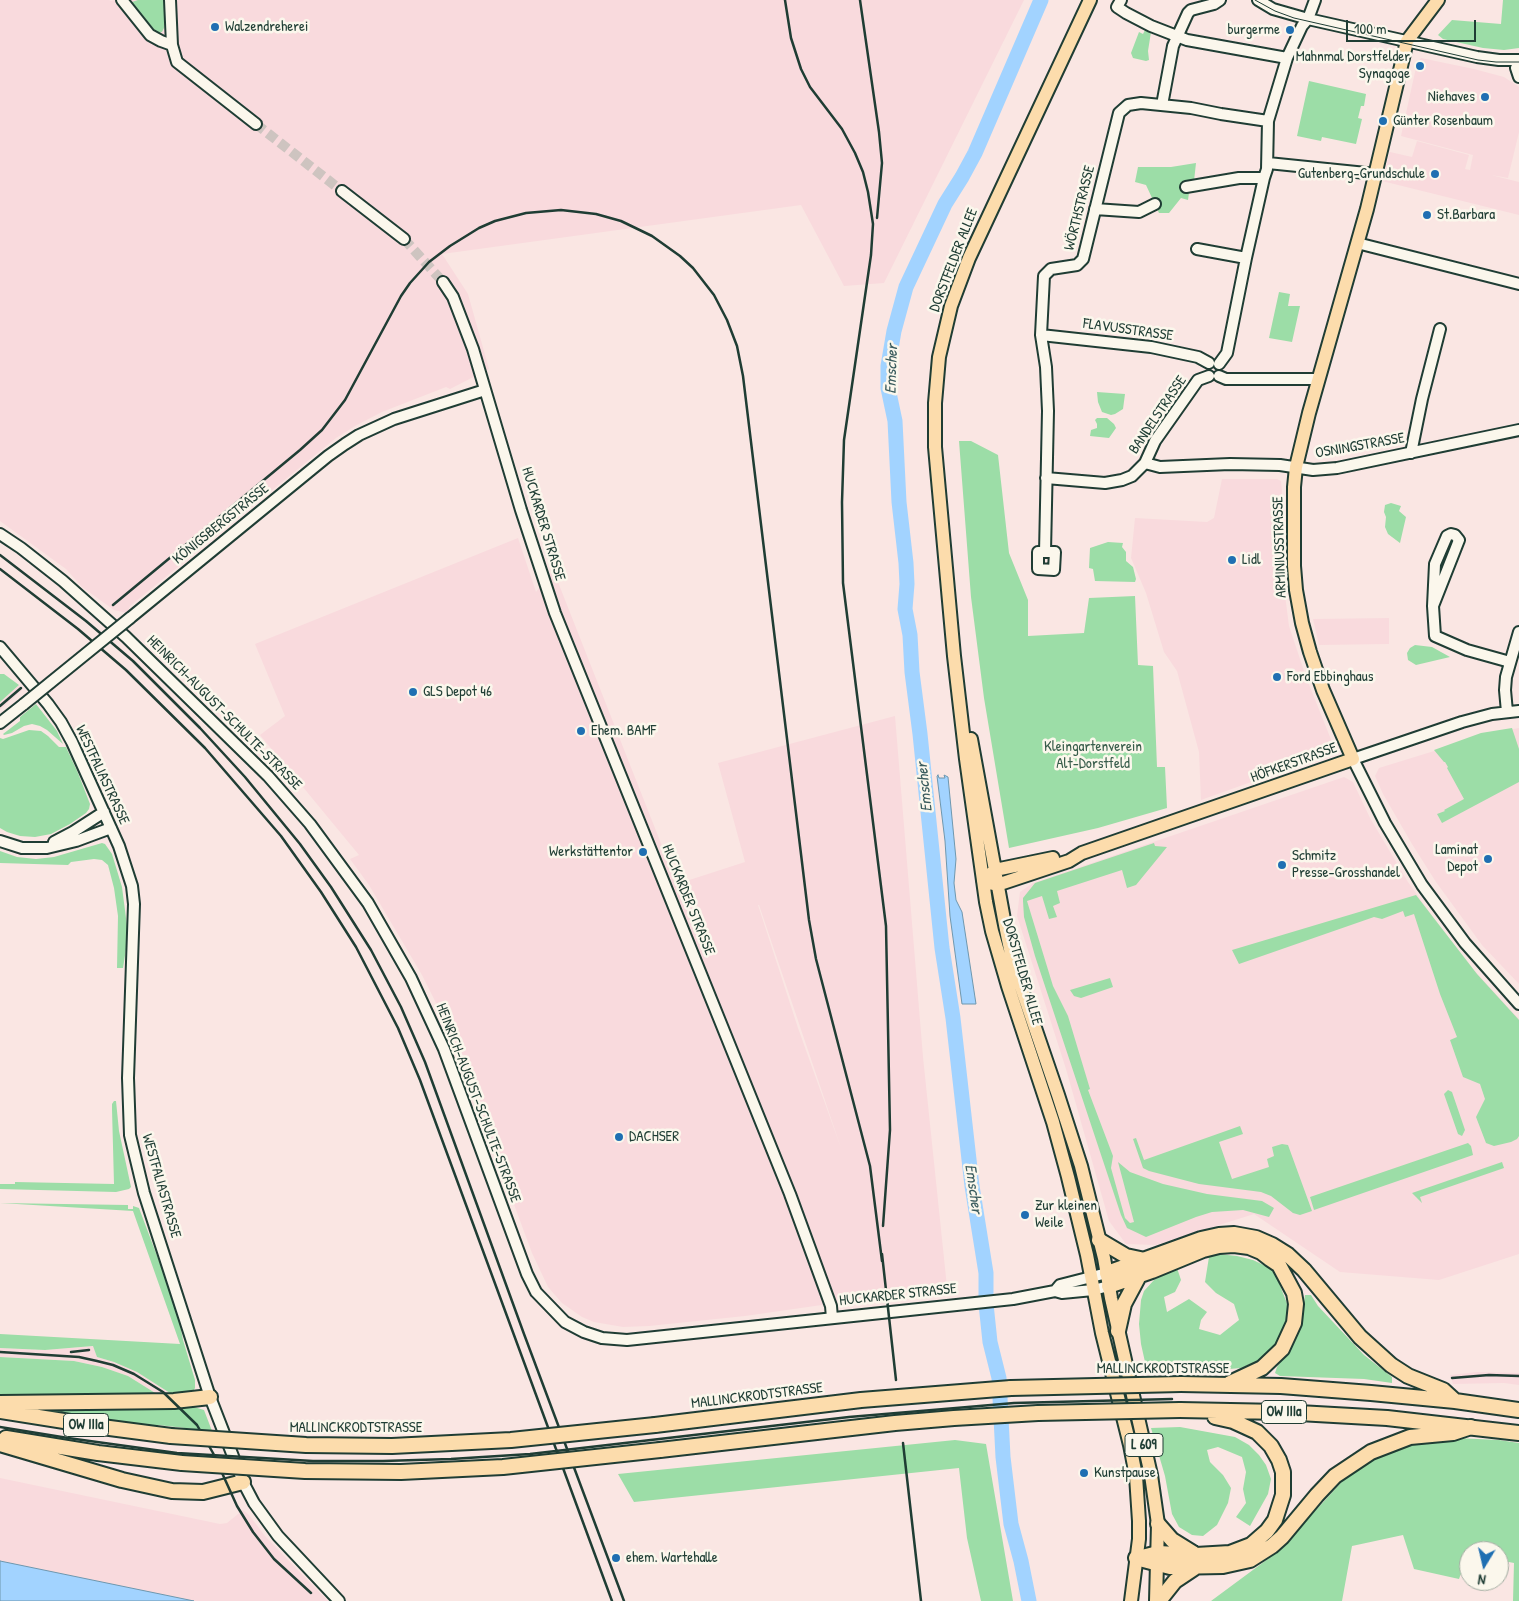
<!DOCTYPE html>
<html>
<head>
<meta charset="utf-8">
<style>
	body { margin:0 }
	#map { position:relative; width:1519px; height:1601px; overflow:hidden; background:#fae6e3; font-family:"Patrick Hand",sans-serif }
	canvas { display:block }
	.north { position:absolute; left:1459px; top:1541px; width:50px; height:50px; box-sizing:border-box; background:#fbf7ec; border:1px solid #a3ada2; border-radius:50%; rotate:189deg; font-size:14px; font-weight:700; line-height:20px; text-align:center; color:#1f3d34 }
	.north::after { content:''; display:block; margin:auto; width:18px; height:22px; background:#1f6fb2; clip-path:polygon(50% 0,100% 100%,50% 72%,0 100%) }
	.scale { position:absolute; left:1346px; top:20px; width:130px; height:22px; box-sizing:border-box; border:2px solid #1f3d34; border-top:0; padding-left:6px; font-size:15px; line-height:18px; white-space:nowrap; color:#1f3d34; -webkit-text-stroke:4px #fbf7ec; paint-order:stroke }
</style>
</head>
<body>
<div id="map">
<canvas width="1519" height="1601"></canvas>
<div class="north">N</div>
<div class="scale">100 m</div>
</div>
<script>
const c = document.querySelector('canvas').getContext('2d');
c.lineJoin = 'round';
function fill(path, color) { c.fillStyle = color; c.fill(path, 'evenodd'); }
const toPath = rows => new Path2D(rows.map(r => 'M' + r).join(''));
function trace(path, color, width, dash) { c.strokeStyle = color; c.lineWidth = width; c.lineCap = dash ? 'butt' : 'round'; c.setLineDash(dash || []); c.stroke(path); }
function drawText(font, color, halo, rows, align = 'center') {
  c.font = font + ' "Patrick Hand",sans-serif'; c.lineWidth = 5; c.setLineDash([]); c.textBaseline = 'middle'; c.strokeStyle = halo; c.fillStyle = color; for (const [text, x, y, turn = 0] of rows) {
    c.save(); c.translate(x, y); c.rotate((+turn || 0) * Math.PI / 180); c.textAlign = isNaN(turn) ? turn : align; if (halo) c.strokeText(text, 0, 0); c.fillText(text, 0, 0); c.restore();
  }
}
const built = toPath([
	[0,0,109,0,111,1,114,0,1024,0,884,283,844,286,801,205,442,254,468,294,489,369,450,389,446,387,382,412,355,426,336,438,130,606,127,613,114,610,82,587,66,569,0,521],
	[1421,58,1474,69,1504,77,1519,87,1519,132,1508,178,1491,175,1519,182,1519,215,1382,181,1390,152,1412,157,1417,141,1469,155,1465,169,1470,170,1473,155,1401,136,1417,63],
	[1222,479,1277,479,1281,481,1282,490,1280,523,1282,572,1289,626,1306,677,1332,742,1332,746,1326,753,1277,770,1254,781,1201,800,1199,752,1177,671,1164,652,1146,593,1131,558,1135,518,1207,522,1214,518],
	[518,538,536,592,551,573,554,572,677,884,745,862,718,763,895,716,923,1057,947,1287,745,1316,649,1326,623,1327,594,1322,582,1317,562,1303,548,1287,532,1253,456,1048,442,1015,422,975,369,885,350,859,359,855,260,735,285,716,255,644],
	[758,905,759,905,841,1148,798,1028],
	[1389,618,1389,644,1319,645,1313,619],
	[19,685,22,690,0,710,0,702],
	[1519,728,1519,984,1482,945,1436,882,1412,844,1383,794,1375,776,1379,768,1496,732],
	[1344,777,1353,782,1370,818,1408,882,1438,924,1474,970,1519,1019,1519,1254,1439,1280,1340,1272,1254,1214,1156,1245,1126,1244,1109,1221,1066,1069,1017,916,1020,892,1033,883],
	[94,1346,97,1357,114,1362,137,1372,173,1395,160,1396,128,1376,102,1367,74,1361,0,1357,0,1348,45,1350],
	[1477,1372,1519,1373,1519,1385,1504,1383,1453,1384,1450,1375],
	[0,1478,220,1524,227,1523,243,1510,249,1515,265,1536,288,1560,328,1601,0,1601]
]);
const green = toPath([
	[138,0,165,0,164,28,162,32,157,33,132,2],
	[1503,0,1519,0,1519,48,1504,50,1483,48,1443,39,1438,35,1452,20,1501,24],
	[1145,30,1151,32,1148,51,1149,60,1146,61,1133,58,1131,53,1139,32,1143,34],
	[1309,81,1366,94,1364,106,1361,106,1358,118,1362,119,1356,144,1322,137,1321,141,1297,136],
	[1196,163,1194,181,1186,187,1189,193,1188,200,1181,198,1169,213,1159,213,1146,185,1135,182,1138,167,1171,167],
	[1279,292,1290,294,1288,306,1300,306,1292,342,1269,338],
	[1097,392,1125,394,1123,409,1115,414,1111,415,1102,412,1098,402],
	[1097,418,1107,418,1114,424,1116,428,1109,438,1090,436,1091,430,1097,428,1097,424,1095,420],
	[959,441,971,441,998,455,1009,553,1028,600,1028,636,1084,633,1089,598,1135,596,1138,665,1153,666,1157,767,1165,767,1167,808,1098,828,1009,848,984,698,971,597],
	[1391,503,1401,506,1399,511,1406,517,1400,543,1388,534,1385,527,1386,517,1384,512,1385,505],
	[1108,542,1123,543,1122,547,1126,552,1126,561,1133,567,1136,579,1135,582,1095,581,1093,569,1089,568,1090,548],
	[1415,645,1432,647,1450,657,1416,665,1408,660,1407,653,1410,648],
	[0,674,4,674,19,685,0,702],
	[36,704,57,731,63,744,47,730,40,726,32,724,24,726,12,733,4,735,3,734,20,721,20,717],
	[1512,728,1519,749,1519,782,1442,823,1437,814,1445,811,1444,810,1464,799,1447,768,1448,767,1445,762,1444,762,1434,750,1481,733],
	[29,730,41,731,48,736,59,747,66,747,78,773,90,804,89,809,86,813,70,824,51,834,35,837,20,836,7,832,0,828,0,738,3,739],
	[102,843,105,844,112,854,122,887,127,926,127,943,123,968,117,968,118,916,114,888,108,865,102,860,94,859,71,862,68,865,0,863,0,851,17,857,36,859,54,857],
	[1154,843,1155,846,1167,847,1136,885,1127,888,1122,870,1057,891,1060,903,1053,906,1057,917,1049,919,1042,896,1027,901,1053,986,1068,1016,1090,1089,1088,1090,1113,1156,1111,1168,1125,1218,1130,1223,1134,1222,1118,1162,1130,1172,1163,1184,1207,1194,1262,1201,1274,1208,1269,1217,1243,1210,1212,1212,1196,1217,1146,1237,1127,1228,1121,1215,1035,956,1024,917,1023,901,1023,898,1035,883],
	[1416,895,1477,974,1519,1020,1519,1136,1517,1139,1511,1142,1494,1146,1486,1143,1476,1117,1485,1099,1480,1084,1463,1077,1450,1040,1457,1037,1440,994,1414,914,1405,917,1403,911,1382,919,1374,917,1239,964,1232,950],
	[1110,978,1113,987,1081,998,1074,996,1070,990],
	[1448,1090,1452,1092,1465,1130,1462,1136,1458,1134,1444,1094],
	[114,1101,116,1101,119,1131,131,1187,129,1189,116,1192,0,1189,0,1184,15,1184,15,1182,114,1184,112,1109,112,1104],
	[1240,1126,1243,1134,1219,1142,1232,1179,1269,1167,1267,1159,1274,1156,1272,1147,1282,1144,1288,1145,1312,1211,1300,1215,1293,1213,1271,1196,1261,1192,1199,1184,1149,1171,1143,1168,1133,1139,1136,1138,1144,1160],
	[1468,1143,1471,1146,1473,1155,1314,1210,1310,1197],
	[1502,1162,1504,1168,1420,1197,1422,1203,1412,1193],
	[0,1203,128,1205,128,1209,133,1209,133,1206,139,1208,177,1309,183,1340,195,1380,195,1388,192,1393,173,1395,137,1372,114,1362,97,1357,93,1346,45,1350,0,1348,0,1334,180,1344,133,1211],
	[1218,1254,1237,1256,1253,1260,1274,1270,1288,1306,1289,1317,1287,1328,1273,1352,1267,1357,1241,1368,1207,1371,1147,1371,1141,1344,1139,1324,1141,1300,1144,1291,1154,1280,1177,1268,1181,1280,1175,1292,1164,1297,1167,1312,1189,1299,1207,1312,1201,1320,1199,1329,1220,1335,1239,1320,1234,1304,1216,1293,1205,1282,1209,1257],
	[1305,1295,1311,1295,1318,1306,1364,1355,1392,1377,1392,1383,1364,1379,1280,1376,1275,1373,1277,1367,1295,1341,1301,1324],
	[0,1357,74,1361,102,1367,128,1376,160,1396,0,1398],
	[193,1404,194,1407,204,1410,212,1431,158,1425,158,1428,20,1408],
	[1180,1427,1235,1437,1249,1445,1259,1455,1266,1465,1271,1479,1268,1494,1250,1526,1236,1517,1246,1503,1243,1489,1246,1472,1242,1457,1218,1447,1207,1450,1210,1462,1223,1475,1231,1488,1228,1503,1217,1525,1203,1536,1192,1535,1179,1527,1172,1514,1165,1476,1151,1428],
	[1456,1438,1499,1440,1519,1443,1519,1601,1513,1601,1514,1563,1499,1560,1499,1551,1469,1551,1459,1579,1414,1569,1403,1535,1352,1546,1342,1601,1211,1601,1284,1547,1304,1523,1349,1474,1402,1443],
	[955,1440,986,1444,1013,1601,981,1601,967,1538,959,1468,634,1502,618,1474]
]);
const water = toPath([
	[938,775,939,778,945,778,944,775,948,777,956,859,954,883,956,900,962,912,976,1004,962,1004,950,916,945,841,937,776,938,775],
	[0,1561,194,1601,0,1601,0,1561]
]);
const river = toPath([
	[1029,1601,1021,1561,1011,1524,1003,1457,999,1378,990,1342,986,1304,986,1273,972,1186,953,1018,942,948,920,734,912,672,910,635,905,609,907,584,906,563,899,502,895,421,888,388,888,366,894,331,906,287,945,204,962,177,975,153,1041,0]
]);
const minorTunnel = toPath([
	[256,124,342,191],
	[404,239,443,282]
]);
const minor = toPath([
	[122,0,150,35,161,41,172,45],
	[170,0,172,45,177,62,256,124],
	[1121,0,1117,7,1126,13,1151,26,1187,40,1287,58],
	[1258,0,1273,9,1308,19,1477,57,1499,60,1519,60],
	[1519,62,1516,68,1519,77],
	[1162,105,1173,46,1188,13,1191,10,1214,4,1220,0],
	[1268,163,1376,174],
	[1186,187,1239,178,1264,178],
	[342,191,404,239],
	[1095,209,1139,212,1155,204],
	[1357,243,1519,284],
	[1197,249,1246,258],
	[443,282,453,297,473,349,521,510,555,613,790,1194,831,1306,832,1318],
	[1041,335,1151,347,1198,357,1209,363],
	[1219,364,1227,353,1246,258,1264,178,1267,169,1268,121,1287,58,1302,26,1308,19,1315,0],
	[1219,376,1226,379,1319,379],
	[1411,453,1422,399,1440,329],
	[1145,463,1160,467,1230,464,1280,465,1313,470,1337,468,1519,430],
	[1046,478,1105,483,1122,480,1132,476,1145,463,1155,441,1198,380,1209,376],
	[0,534,21,548,63,581,126,637,268,776,310,824,368,903,411,978,444,1049,527,1274,536,1292,565,1322,584,1332,602,1338,627,1340,1013,1299,1055,1291,1062,1293,1093,1290,1109,1286],
	[1038,552,1055,552,1054,570,1038,569,1038,552],
	[1045,552,1048,411,1046,367,1041,335,1044,276,1051,269,1077,265,1083,259,1119,113,1128,105,1141,103,1191,108,1221,114,1268,121],
	[1433,606,1459,540,1455,535,1451,534,1447,536,1435,564,1433,606,1435,636,1467,650,1510,662],
	[130,618,328,456,345,444,359,435,394,419,485,390],
	[0,647,48,704,61,722,72,742,119,846,132,886,134,904,128,1078,130,1135,144,1193,210,1397,243,1482,254,1503,278,1536,339,1601],
	[1519,711,1492,714,1462,722,1353,759,1385,823,1422,885,1465,943,1519,1004],
	[1507,712,1505,690,1506,677,1519,632],
	[0,723,24,704],
	[0,841,22,848,47,848,76,841,111,828],
	[54,842,73,832,104,812],
	[1055,1291,1060,1285,1107,1273]
]);
const major = toPath([
	[1090,0,969,258,951,306,939,357,935,403,935,447,954,656,966,759,986,902,992,931,1008,986,1053,1122,1068,1177,1087,1255,1102,1333,1130,1445,1136,1476,1139,1521,1139,1539,1131,1601],
	[971,739,1005,925,1011,954,1019,981,1058,1095,1081,1166,1104,1258,1111,1298,1151,1475,1158,1524,1156,1601],
	[988,876,995,870,1053,858],
	[983,881,997,885,1069,861,1082,853,1353,759,1323,690,1310,652,1302,623,1296,590,1294,566,1294,487,1296,467,1309,413,1367,209,1407,41,1438,0]
]);
const highway = toPath([
	[1099,1240,1126,1256,1145,1260],
	[1107,1273,1201,1239,1219,1235,1234,1234,1256,1238,1272,1245,1288,1255,1304,1270,1360,1337,1391,1365,1408,1376,1443,1390,1455,1401],
	[1109,1286,1152,1271,1203,1250,1219,1246,1234,1245,1249,1247,1261,1252,1270,1259,1279,1265,1294,1293,1296,1304,1294,1323,1282,1349,1262,1368,1230,1383],
	[1118,1331,1124,1304,1139,1276],
	[1181,1384,1281,1386,1371,1393,1455,1401,1519,1410],
	[0,1403,174,1401,210,1397],
	[1180,1410,1281,1412,1387,1418,1519,1433],
	[0,1411,102,1427,171,1436],
	[655,1425,861,1400,1011,1388],
	[6,1438,98,1453,182,1463],
	[0,1444,122,1480,172,1491,203,1492,243,1482],
	[660,1450,895,1423,954,1418,1038,1413],
	[1158,1524,1172,1540,1193,1553],
	[1136,1558,1170,1567,1223,1566,1250,1560,1272,1546,1282,1537,1317,1495,1335,1476,1371,1452,1410,1437,1453,1433,1471,1427],
	[1138,1558,1158,1553,1196,1555,1230,1553,1251,1545,1267,1531,1275,1520,1283,1495,1283,1472,1279,1460,1271,1446,1257,1432,1233,1421,1215,1417],
	[1159,1601,1175,1581,1196,1567]
]);
const tram = toPath([
	[1255,0,1275,11,1294,18,1478,60,1496,62,1519,62]
]);
const rail = toPath([
	[785,0,791,38,801,69,810,87,842,129,855,153,863,172,868,192,873,224,871,255,844,440,842,502,843,583,886,926,890,1130,883,1226],
	[860,0,879,132,882,163,877,218],
	[0,555,86,621,133,661,200,728,245,777,300,844,331,887,371,950,401,1007,425,1062,524,1334,624,1601],
	[0,569,78,629,126,670,205,748,281,836,321,892,356,947,398,1028,420,1080,612,1601],
	[113,605,300,450,322,430,345,400,401,296,410,283,429,262,450,246,479,228,495,221,526,213,561,210,596,214,621,221,652,236,680,256,693,268,714,295,727,320,737,346,743,376,809,920,816,959,870,1166,882,1261],
	[0,706,21,688],
	[882,1254,896,1380],
	[0,1352,79,1357,97,1361,113,1365,134,1374,163,1392,197,1425,213,1453,237,1506,253,1532,274,1559,311,1593],
	[71,1352,89,1350],
	[1452,1378,1489,1375,1519,1376],
	[0,1427,68,1438,177,1453,313,1461,383,1461,451,1459,530,1454,849,1417,956,1408,1014,1403,1172,1399],
	[903,1443,921,1601]
]);
const minorBridge = toPath([
	[24,704,130,618]
]);
const highwayBridge = toPath([
	[1011,1388,1181,1384],
	[1038,1413,1180,1410],
	[171,1436,306,1445,392,1446,511,1440,655,1425],
	[182,1463,305,1471,401,1472,503,1467,660,1450]
]);
const markers = [
	[215,27,5,"#1f6fb2"],
	[1290,30,5,"#1f6fb2"],
	[1420,66,5,"#1f6fb2"],
	[1485,97,5,"#1f6fb2"],
	[1383,121,5,"#1f6fb2"],
	[1435,174,5,"#1f6fb2"],
	[1427,215,5,"#1f6fb2"],
	[1232,560,5,"#1f6fb2"],
	[1277,677,5,"#1f6fb2"],
	[413,692,5,"#1f6fb2"],
	[581,731,5,"#1f6fb2"],
	[643,852,5,"#1f6fb2"],
	[1488,859,5,"#1f6fb2"],
	[1282,865,5,"#1f6fb2"],
	[619,1137,5,"#1f6fb2"],
	[1025,1215,5,"#1f6fb2"],
	[1084,1473,5,"#1f6fb2"],
	[616,1558,5,"#1f6fb2"]
];
const shields = [
	[1284,1412,45],
	[86,1425,45],
	[1144,1445,38]
];
const shieldNames = [
	["OW IIIa",1284,1412],
	["OW IIIa",86,1425],
	["L 609",1144,1445]
];
const poiNames = [
	["Walzendreherei",225,27],
	["burgerme",1280,30,"right"],
	["Mahnmal Dorstfelder",1410,57,"right"],
	["Synagoge",1410,74,"right"],
	["Niehaves",1475,97,"right"],
	["Günter Rosenbaum",1393,121],
	["Gutenberg-Grundschule",1425,174,"right"],
	["St.Barbara",1437,215],
	["Lidl",1242,560],
	["Ford Ebbinghaus",1287,677],
	["GLS Depot 46",423,692],
	["Ehem. BAMF",591,731],
	["Laminat",1478,850,"right"],
	["Depot",1478,867,"right"],
	["Werkstättentor",633,852,"right"],
	["Schmitz",1292,856],
	["Presse-Grosshandel",1292,873],
	["DACHSER",629,1137],
	["Zur kleinen",1035,1206],
	["Weile",1035,1223],
	["Kunstpause",1094,1473],
	["ehem. Wartehalle",626,1558]
];
const streetNames = [
	["WÖRTHSTRASSE",1080,208,-76],
	["DORSTFELDER ALLEE",954,260,-69],
	["FLAVUSSTRASSE",1128,330,8],
	["BANDELSTRASSE",1158,415,-56],
	["OSNINGSTRASSE",1360,446,-10],
	["KÖNIGSBERGSTRASSE",221,524,-39],
	["HUCKARDER STRASSE",543,524,73],
	["ARMINIUSSTRASSE",1280,547,-92],
	["HEINRICH-AUGUST-SCHULTE-STRASSE",224,713,45],
	["HÖFKERSTRASSE",1294,763,-20],
	["WESTFALIASTRASSE",102,775,65],
	["HUCKARDER STRASSE",688,900,68],
	["DORSTFELDER ALLEE",1022,972,74],
	["HEINRICH-AUGUST-SCHULTE-STRASSE",478,1103,69],
	["WESTFALIASTRASSE",161,1186,74],
	["HUCKARDER STRASSE",898,1295,-6],
	["MALLINCKRODTSTRASSE",1163,1369],
	["MALLINCKRODTSTRASSE",757,1396,-7],
	["MALLINCKRODTSTRASSE",356,1428]
];
const parkNames = [
	["Kleingartenverein",1093,747],
	["Alt-Dorstfeld",1093,764]
];
const waterNames = [
	["Emscher",892,369,-88],
	["Emscher",925,787,-96],
	["Emscher",973,1189,82]
];
fill(built, '#f9dadd');
fill(green, '#9cdda7');
fill(water, '#a2d3ff');
trace(water, '#6e97ae', 1);
trace(river, '#a2d3ff', 15);
trace(minorTunnel, '#cec4c0', 10, [10, 5]);
trace(minor, '#1f3d34', 14);
trace(major, '#1f3d34', 16);
trace(highway, '#1f3d34', 18);
trace(minor, '#fbf7ec', 10);
trace(major, '#fcdcac', 12);
trace(highway, '#fcdcac', 14);
trace(tram, '#1f3d34', 1);
trace(rail, '#1f3d34', 2.5);
trace(minorBridge, '#1f3d34', 14, []);
trace(highwayBridge, '#1f3d34', 18, []);
trace(minorBridge, '#fbf7ec', 10);
trace(highwayBridge, '#fcdcac', 14);
for (const [x, y, r, color] of markers) { const dot = new Path2D(); dot.arc(x, y, r, 0, 2 * Math.PI); c.fillStyle = color; c.fill(dot); trace(dot, '#fbf7ec', 2); }
for (const [x, y, w] of shields) { const box = new Path2D(); box.roundRect(x - w / 2, y - 11.5, w, 23, 4); c.fillStyle = '#fbf7ec'; c.fill(box); trace(box, '#1f3d34', 1); }
drawText('bold 14px', '#1f3d34', null, shieldNames);
drawText('15px', '#1f3d34', '#fbf7ec', poiNames, 'left');
drawText('15px', '#1f3d34', '#fbf7ec', streetNames);
drawText('15px', '#385d4b', '#fbf7ec', parkNames);
drawText('italic 16px', '#395b5d', '#fbf7ec', waterNames);
</script>
</body>
</html>
